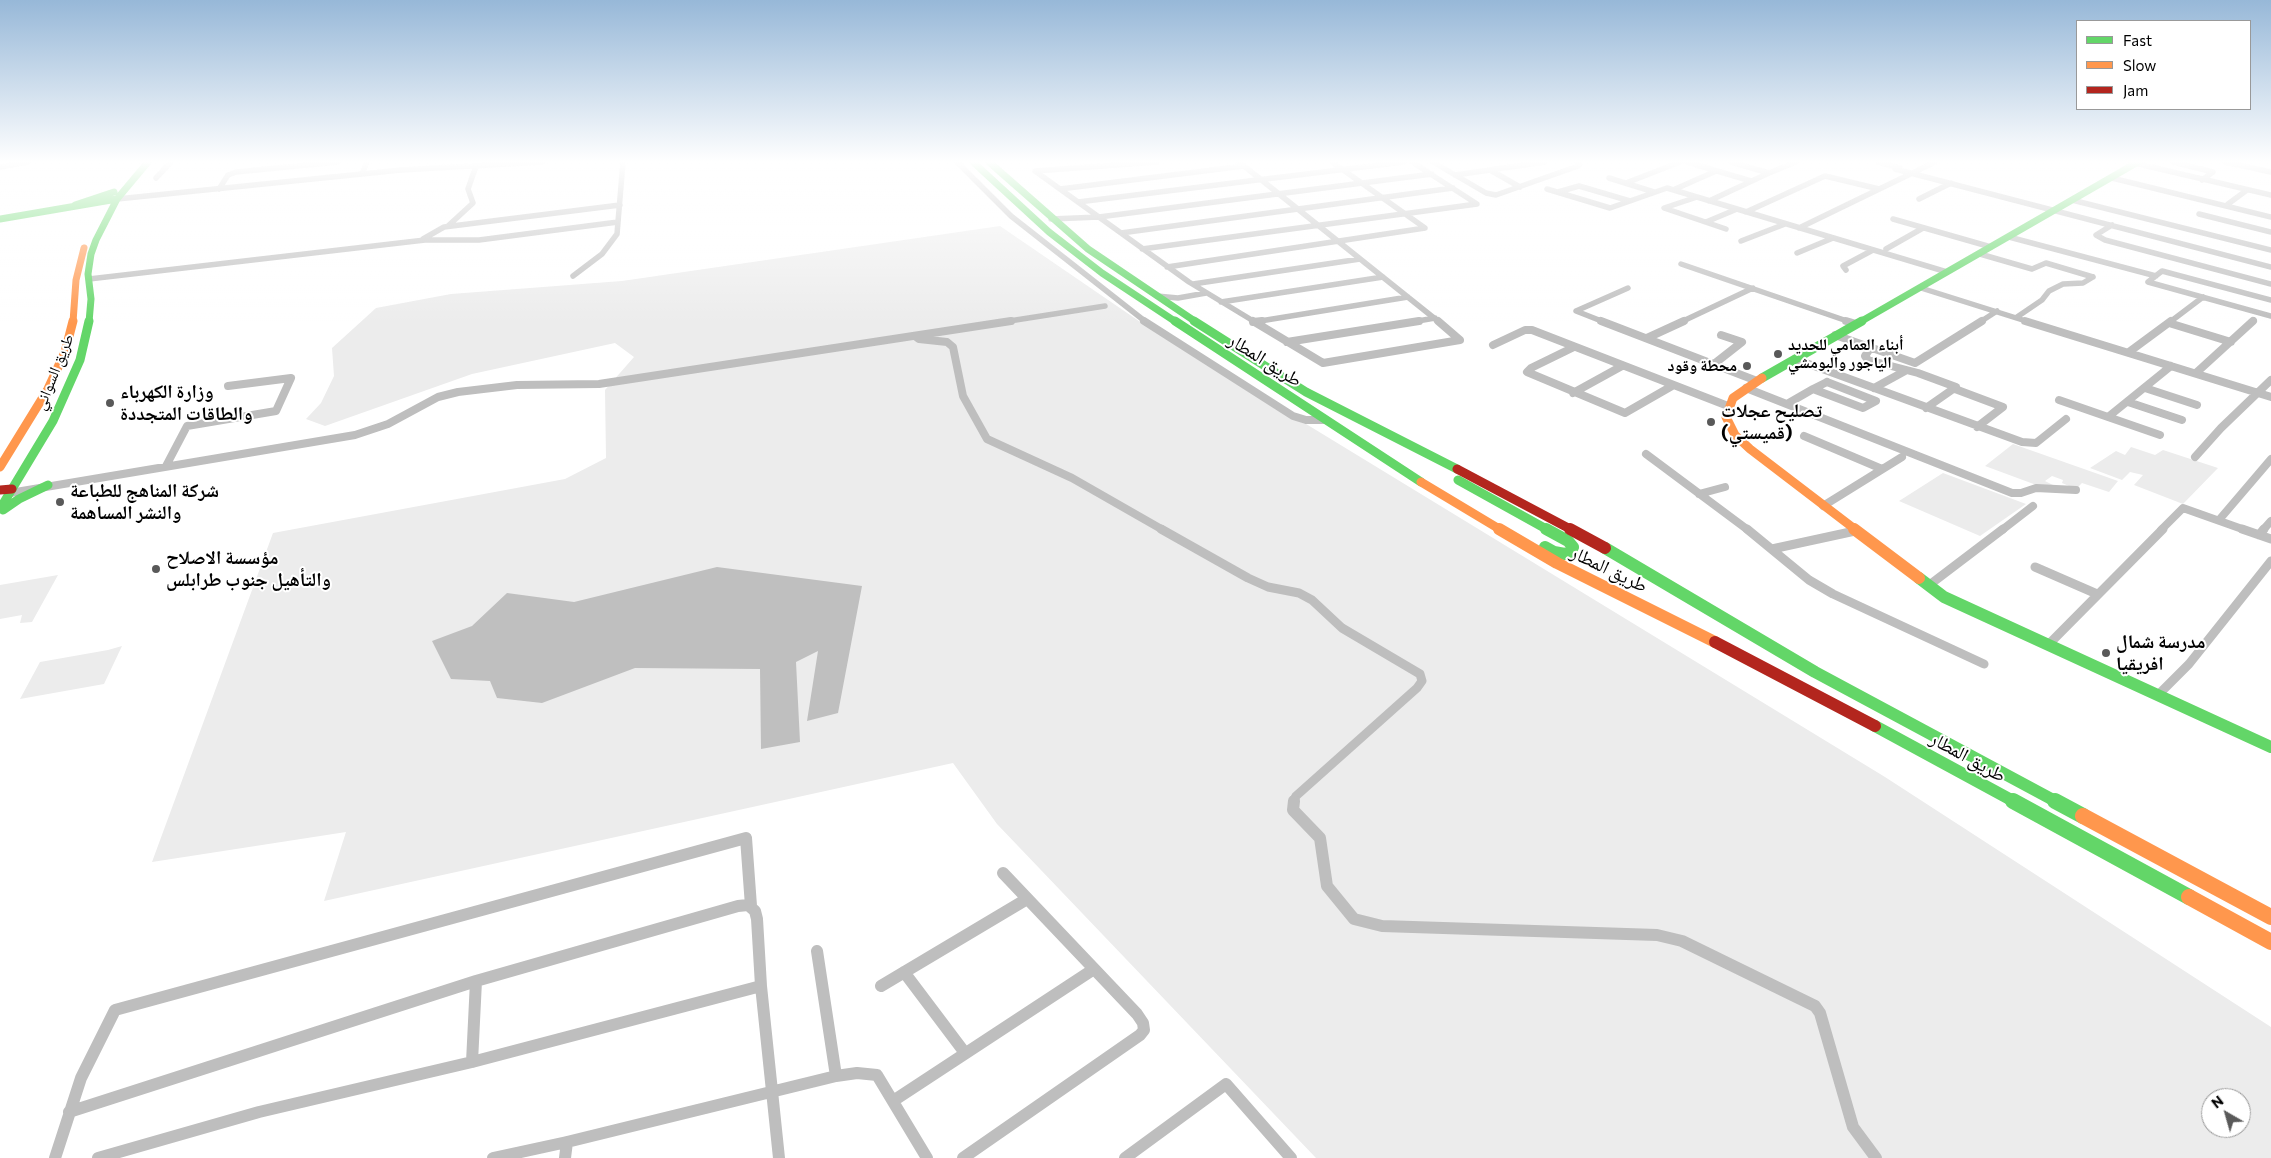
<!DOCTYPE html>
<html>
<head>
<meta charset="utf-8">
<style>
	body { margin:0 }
	#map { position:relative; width:2271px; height:1158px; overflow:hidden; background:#fff; font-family:Commissioner,sans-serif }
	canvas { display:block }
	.legend { position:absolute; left:2076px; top:20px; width:175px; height:90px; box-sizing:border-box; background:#fff; border:1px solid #999; margin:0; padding:6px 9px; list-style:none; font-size:15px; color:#000 }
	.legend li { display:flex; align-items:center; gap:10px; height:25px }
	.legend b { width:25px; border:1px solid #999 }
	.north { position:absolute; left:2201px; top:1088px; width:50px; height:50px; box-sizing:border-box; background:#fff; border:1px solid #999; border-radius:50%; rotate:322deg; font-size:14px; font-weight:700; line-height:20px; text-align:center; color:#000 }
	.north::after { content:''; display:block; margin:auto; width:18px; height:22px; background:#595959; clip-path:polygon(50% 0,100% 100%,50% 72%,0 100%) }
</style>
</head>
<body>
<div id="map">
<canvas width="2271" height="1158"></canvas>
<ul class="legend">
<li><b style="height:6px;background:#63d668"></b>Fast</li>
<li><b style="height:6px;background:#ff974d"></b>Slow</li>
<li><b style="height:6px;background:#b3261e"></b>Jam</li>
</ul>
<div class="north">N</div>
</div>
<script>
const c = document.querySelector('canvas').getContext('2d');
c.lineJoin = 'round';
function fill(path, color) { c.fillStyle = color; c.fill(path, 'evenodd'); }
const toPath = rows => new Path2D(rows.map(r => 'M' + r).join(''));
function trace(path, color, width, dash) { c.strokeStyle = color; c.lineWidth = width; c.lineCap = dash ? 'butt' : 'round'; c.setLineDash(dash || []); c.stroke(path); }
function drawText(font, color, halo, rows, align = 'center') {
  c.font = font + ' Commissioner,"Noto Naskh Arabic",sans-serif'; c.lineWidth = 4; c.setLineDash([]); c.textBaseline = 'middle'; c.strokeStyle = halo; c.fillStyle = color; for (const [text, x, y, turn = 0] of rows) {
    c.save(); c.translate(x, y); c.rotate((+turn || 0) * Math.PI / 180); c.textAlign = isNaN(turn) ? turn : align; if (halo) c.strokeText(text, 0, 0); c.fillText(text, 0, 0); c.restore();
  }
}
const green = toPath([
	[1000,226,1152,330,1885,777,2271,1027,2271,1158,1316,1158,997,824,953,763,324,901,346,832,152,862,273,533,565,479,606,458,605,390,634,357,615,343,472,374,325,426,306,419,321,403,334,376,332,348,376,308,451,294,622,281],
	[2211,1098,2241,1098,2241,1128,2211,1128],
	[2013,444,2118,481,2109,492,2082,483,2076,489,2062,483,2063,480,2052,476,2045,481,2053,485,2039,486,1985,466],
	[2131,447,2155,455,2163,450,2218,468,2183,504,2134,485,2143,475,2130,472,2122,480,2090,468,2116,451,2125,455],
	[1943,473,2026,504,1980,536,1899,501],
	[58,575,32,622,20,623,22,615,0,619,0,585],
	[122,646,104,684,20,699,40,662,108,650]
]);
const water = toPath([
	[717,567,862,586,838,713,807,721,818,651,796,662,800,742,761,749,760,669,635,668,542,703,497,698,490,681,451,679,432,641,472,626,507,593,574,602]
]);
const streetFar3 = toPath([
	[957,162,1011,216,1146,322],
	[1157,162,1035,171,1189,282,1255,322],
	[1239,162,1439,322],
	[1433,162,1486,193,1496,195,1578,166,1580,164,1577,162],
	[1687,162,1751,181],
	[1878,162,1900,168],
	[2130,162,2271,195],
	[2173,162,2213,172,2202,180],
	[2225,162,2271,172],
	[0,167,28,162],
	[1895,169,2271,267],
	[1490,170,1520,187],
	[1769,173,1796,162],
	[362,174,367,162],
	[1455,175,1545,162],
	[156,178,171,162],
	[1609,178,1654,192],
	[2112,178,2271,217],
	[1626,183,1680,162],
	[219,189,228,175,236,172,338,162],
	[1060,189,1244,166],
	[1547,189,1610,208,1667,188,1947,272],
	[1673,190,1716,171],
	[1558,192,1579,186,1630,201],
	[1697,197,1664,208,1726,229],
	[117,199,401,170,542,162],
	[1919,199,1951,183],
	[2072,200,2271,250],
	[1709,201,1769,173,1731,162],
	[1078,202,1404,162],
	[2228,204,2247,190],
	[1746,212,1825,176,1879,189],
	[2199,214,2271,232],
	[1051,219,1099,217,1432,174],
	[1893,219,1991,247],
	[1706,222,1737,209],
	[2112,225,2096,235,2105,240,2271,284],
	[448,226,473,203,468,189,476,166],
	[1799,228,1935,162],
	[1121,233,1453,188],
	[2009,237,2156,276],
	[423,239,444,227,620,205],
	[1741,241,1785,224],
	[1142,249,1477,204,1412,162],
	[1886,249,1923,228],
	[1797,253,1833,238],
	[1980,254,2032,269,2046,263,2093,277],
	[1681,264,1850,322],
	[1167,267,1425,228,1332,162],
	[1846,270,1843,266,1873,250],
	[573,276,602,254,617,234,623,162],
	[89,279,425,240,479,240,618,222],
	[1193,284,1360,259],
	[1921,288,2029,322],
	[1157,296,1178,298,1206,293],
	[2271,300,2162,271,2148,282,2271,316],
	[1221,302,1383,277],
	[2017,317,2042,300,2049,291,2063,284,2083,283,2093,277],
	[1003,322,1105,306],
	[1254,322,1408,297],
	[1412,322,1435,318],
	[1604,322,1576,311,1628,288],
	[1681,322,1753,288],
	[1980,322,1997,311],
	[2170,322,2203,297],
	[2252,322,2254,320]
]);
const streetFar2 = toPath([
	[1144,321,1293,416,1306,420,1325,420],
	[1253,321,1323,363,1460,340,1438,321],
	[1601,321,1757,381],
	[1846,321,1856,324],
	[2025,321,2271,397],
	[1253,322,1262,321],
	[2169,323,2231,342],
	[1835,335,1915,363,1982,321],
	[915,336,919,339,947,342,953,347,963,396,987,439,1072,478,1163,530],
	[1647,338,1684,321],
	[1287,342,1419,321],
	[1493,345,1525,330,1532,330,1728,406],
	[1574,347,1531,368,1527,372,1625,413,1672,386],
	[1871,347,1865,356,1868,360,1918,373,1956,387,1926,408],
	[2129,352,2171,321],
	[1795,359,2022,442,2036,443,2066,419],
	[1714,364,1742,342,1721,335],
	[2196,373,2253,321],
	[1827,382,1876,401,1863,408,1813,389,1827,382],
	[1746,388,2012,493,2021,493,2036,488,2076,490],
	[1874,388,1905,371],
	[2145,388,2197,405],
	[1955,389,2003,407,1977,427],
	[1573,393,1622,366],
	[2059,400,2108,417,2171,366],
	[2128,402,2182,420],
	[1787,404,1813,389],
	[2108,417,2160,435],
	[1804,436,1882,469],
	[1646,454,1748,530],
	[2195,457,2221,428,2271,380],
	[166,466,187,426,276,411,291,378,228,386],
	[10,493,355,435,388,424,438,397,458,392,517,385,599,384,1011,321],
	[1699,494,1725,487],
	[1823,506,1902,457],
	[2219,520,2271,459],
	[2002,530,2033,506],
	[2161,530,2183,508,2245,530],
	[2263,530,2271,521]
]);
const streetFar1 = toPath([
	[1161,529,1248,578,1268,587,1299,593,1312,600,1342,628,1420,674,1422,681,1417,688,1296,796,1293,802],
	[1747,529,1809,580,1833,594,1984,664],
	[2242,529,2271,539],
	[2259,535,2264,529],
	[1772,549,1855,531],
	[2035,567,2097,594],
	[1928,586,2003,529],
	[2049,644,2163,529],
	[2158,695,2189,664,2271,561]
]);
const street = toPath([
	[1294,801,1293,810,1320,838,1327,886,1354,919,1382,926,1657,935,1682,941,1815,1006,1820,1013,1853,1127,1876,1158],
	[817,951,836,1076],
	[904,972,965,1053],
	[881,986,1027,899],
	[472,1062,476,981],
	[893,1101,1094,969],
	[69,1112,476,981,738,906,748,905,755,911,757,919,761,986,779,1158],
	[55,1158,81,1078,115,1010,746,838,751,906],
	[98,1158,259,1112,472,1062,761,986],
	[493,1158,567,1142,836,1076,857,1073,877,1075,927,1158],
	[565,1158,567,1142],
	[963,1158,1140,1035,1144,1030,1143,1023,1137,1014,1003,873],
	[1125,1158,1226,1084,1291,1158]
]);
const fastFar3 = toPath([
	[973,162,1049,232,1102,273,1176,322],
	[989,162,1088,249,1196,322],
	[75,205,114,192],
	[0,219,117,199],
	[89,322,91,299,88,274,91,254,96,240,117,199,148,162],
	[1860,322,2138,162]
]);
const fastFar2 = toPath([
	[1175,321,1421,482],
	[1194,321,1306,392,1457,469],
	[1762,378,1862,321],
	[1458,480,1548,530],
	[0,509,53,421,80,360,89,321],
	[3,510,19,499,48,485]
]);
const fastFar1 = toPath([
	[1545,547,1554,552,1565,554,1570,553,1573,547,1568,541,1546,529],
	[1605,548,1815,672,2057,802],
	[1919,578,1944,597,2271,747],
	[1875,726,2015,802]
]);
const fast = toPath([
	[2013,801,2189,897],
	[2055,801,2083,816]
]);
const slowFar3 = toPath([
	[73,322,76,280,84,248]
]);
const slowFar2 = toPath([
	[1762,378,1733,398,1726,417,1735,435,1750,449,1856,530],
	[0,467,48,389,65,352,73,321],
	[1421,482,1501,530]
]);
const slowFar1 = toPath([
	[1499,529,1557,563,1715,642],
	[1854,529,1919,578]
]);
const slow = toPath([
	[2083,816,2271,917],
	[2189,897,2271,942]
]);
const jamFar1 = toPath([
	[1457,469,1572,530],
	[0,490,12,489]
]);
const jam = toPath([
	[1570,529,1605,548],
	[1715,642,1875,726]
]);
const markers = [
	[1778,354,5,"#595959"],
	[1747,366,5,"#595959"],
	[110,403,5,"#595959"],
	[1711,422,5,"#595959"],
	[60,502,5,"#595959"],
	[156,569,5,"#595959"],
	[2106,653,5,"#595959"]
];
const farPoinames = [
	["أبناء العمامي للحديد",1788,345],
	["الياجور والبومشي",1788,363],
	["محطة وقود",1737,366,"right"]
];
const farStreetnames = [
	["طريق السواني",54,372,-68]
];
const streetNames = [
	["طريق المطار",1265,360,32],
	["طريق المطار",1609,569,26],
	["طريق المطار",1968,757,29]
];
const poiNames = [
	["وزارة الكهرباء",120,392],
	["والطاقات المتجددة",120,414],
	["تصليح عجلات",1721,411],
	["(قميستي)",1721,433],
	["شركة المناهج للطباعة",70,491],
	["والنشر المساهمة",70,513],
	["مؤسسة الاصلاح",166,558],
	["والتأهيل جنوب طرابلس",166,580],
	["مدرسة شمال",2116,642],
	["افريقيا",2116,664]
];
fill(green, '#ececec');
fill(water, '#bfbfbf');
trace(streetFar3, '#bebebe', 5.5);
trace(streetFar2, '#bebebe', 8);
trace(streetFar1, '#bebebe', 9);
trace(street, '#bebebe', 12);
trace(fastFar3, '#63d668', 7);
trace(fastFar2, '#63d668', 9);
trace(fastFar1, '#63d668', 12);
trace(fast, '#63d668', 16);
trace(slowFar3, '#ff974d', 7);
trace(slowFar2, '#ff974d', 9);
trace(slowFar1, '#ff974d', 12);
trace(slow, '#ff974d', 16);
trace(jamFar1, '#b3261e', 9);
trace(jam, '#b3261e', 12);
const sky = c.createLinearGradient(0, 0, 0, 324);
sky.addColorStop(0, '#97b8d8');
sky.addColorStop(0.5, '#fff');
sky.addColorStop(1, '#ffffff00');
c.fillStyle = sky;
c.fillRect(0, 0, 2271, 324);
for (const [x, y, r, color] of markers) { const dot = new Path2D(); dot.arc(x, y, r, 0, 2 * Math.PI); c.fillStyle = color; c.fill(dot); trace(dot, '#fff', 2); }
drawText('bold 16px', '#000', '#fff', farPoinames, 'left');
drawText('16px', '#000', '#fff', farStreetnames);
drawText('19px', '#000', '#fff', streetNames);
drawText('bold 19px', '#000', '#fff', poiNames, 'left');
</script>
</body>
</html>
